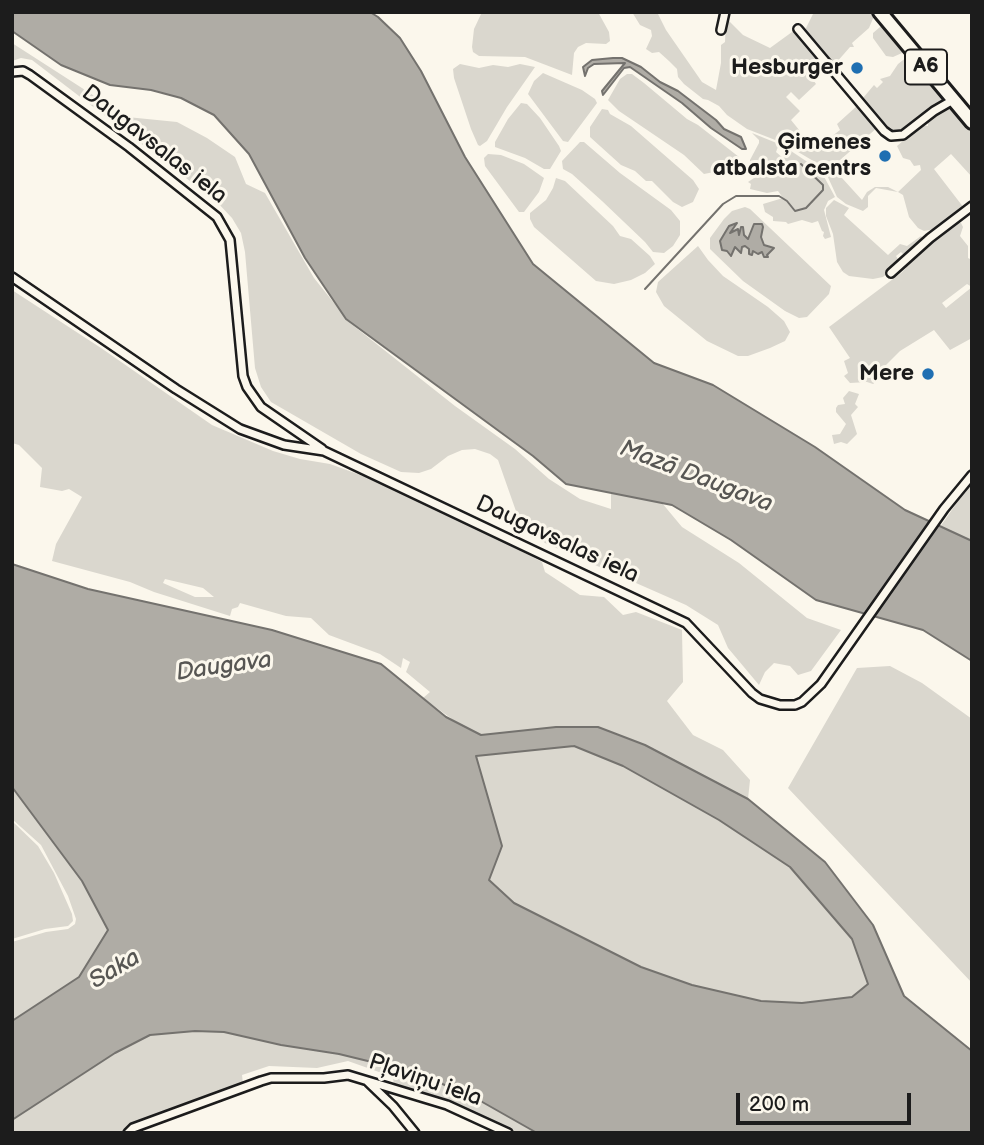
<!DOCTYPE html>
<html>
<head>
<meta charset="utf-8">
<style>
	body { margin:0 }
	#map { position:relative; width:984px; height:1145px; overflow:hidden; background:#fbf7ec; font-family:"Balsamiq Sans",sans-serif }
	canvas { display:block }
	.frame { position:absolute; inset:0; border:14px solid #1c1c1c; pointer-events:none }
	.scale { position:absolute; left:736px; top:1093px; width:175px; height:32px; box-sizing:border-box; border:4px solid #1c1c1c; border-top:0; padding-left:9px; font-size:21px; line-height:24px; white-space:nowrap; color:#1c1c1c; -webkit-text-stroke:5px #fbf7ec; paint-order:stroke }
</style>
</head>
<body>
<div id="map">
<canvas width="984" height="1145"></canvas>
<div class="frame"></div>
<div class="scale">200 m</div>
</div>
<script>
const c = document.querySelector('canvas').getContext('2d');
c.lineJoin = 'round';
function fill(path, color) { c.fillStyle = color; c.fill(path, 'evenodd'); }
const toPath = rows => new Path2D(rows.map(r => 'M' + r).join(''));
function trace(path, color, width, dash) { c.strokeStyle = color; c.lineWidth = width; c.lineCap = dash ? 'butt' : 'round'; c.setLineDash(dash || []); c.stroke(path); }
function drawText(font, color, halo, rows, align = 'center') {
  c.font = font + ' "Balsamiq Sans",sans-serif'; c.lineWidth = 6; c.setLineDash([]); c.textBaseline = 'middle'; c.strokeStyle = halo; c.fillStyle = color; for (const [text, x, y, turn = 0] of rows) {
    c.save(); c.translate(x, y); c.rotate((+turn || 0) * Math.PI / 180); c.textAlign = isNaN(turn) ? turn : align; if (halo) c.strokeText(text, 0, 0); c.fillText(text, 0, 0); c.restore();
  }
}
const green = toPath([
	[482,12,598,12,609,32,610,41,606,44,586,43,578,47,574,53,572,75,525,57,479,56,473,52,472,47,474,29],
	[632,12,657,12,666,30,702,82,716,90,721,63,721,45,725,42,726,18,743,35,770,48,792,32,797,31,826,66,809,74,816,84,799,100,791,92,786,97,800,111,791,120,804,136,827,140,840,130,837,124,858,105,878,127,832,167,862,200,867,192,875,187,888,187,898,192,921,170,920,165,914,166,910,160,903,158,897,146,922,125,928,126,928,123,925,122,933,115,951,108,972,132,972,177,951,154,934,169,964,208,940,228,924,231,918,228,909,217,903,195,898,192,876,188,868,196,868,207,863,211,846,204,837,197,826,173,815,162,783,143,747,129,727,115,719,106,708,100,703,99,684,84,678,77,677,69,669,61,659,52,652,53,646,49,652,36,651,30,640,25],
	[814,12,871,12,874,16,869,28,852,43,854,47,850,47,836,63,855,91,804,32],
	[880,27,883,27,900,46,902,53,893,57,886,56,873,38,873,33],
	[12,43,127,117,177,122,207,138,235,157,246,184,265,193,314,278,350,323,455,406,515,449,549,479,580,499,611,509,611,493,662,503,682,527,739,563,807,618,841,630,811,671,798,675,790,666,774,663,765,672,759,685,728,648,718,625,686,605,545,543,529,529,517,514,498,460,490,454,475,449,462,450,448,456,431,469,419,473,401,472,361,454,271,402,261,387,255,368,245,252,241,233,232,218,216,201,32,60,21,58,12,61],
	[907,57,945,100,905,131,897,133,886,130,859,96,863,98,874,85,877,88,883,82,880,79,890,76,898,64],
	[460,64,479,68,493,65,508,67,520,64,535,67,507,107,487,141,480,146,478,145,471,129,454,78,453,69],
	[543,73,582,90,595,99,597,103,568,142,563,141,528,94,534,81],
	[627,74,632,74,644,83,687,119,698,125,739,157,734,168,704,174,684,155,619,111,608,100,620,79],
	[521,103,527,104,540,118,559,146,561,151,550,169,544,169,525,158,495,147,495,142,508,119],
	[602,109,608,110,610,114,631,126,693,180,699,189,693,202,682,207,673,202,652,181,646,181,635,171,621,165,590,137,590,127],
	[752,133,779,144,776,152,783,158,791,151,821,171,835,197,828,201,824,210,831,237,825,239,823,236,824,232,822,231,818,221,812,223,802,220,788,224,786,222,773,221,773,217,765,212,763,204,783,198,778,191,767,193,750,189,751,184,748,182,754,178,753,172,756,168,754,166,750,167,750,160,759,143,759,140],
	[580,142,584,142,620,173,671,210,680,221,680,235,673,246,664,253,653,252,645,242,602,201,572,174,563,169,562,161],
	[488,154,501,155,524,164,544,178,539,192,524,212,519,212,485,166,484,158],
	[556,178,565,181,613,226,620,236,631,239,650,256,655,264,645,273,631,280,614,284,596,281,534,227,530,219,530,213,546,200,553,188],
	[834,200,849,208,844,215,888,255,900,244,907,246,921,236,924,240,915,250,909,250,903,254,901,252,896,256,900,262,883,277,873,279,849,276,843,272,837,262,833,234,826,216,826,208],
	[745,207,750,209,831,286,829,294,807,317,799,318,785,311,743,281,710,249,710,238,724,219,732,211],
	[956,222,961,223,963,227,960,236,968,246,968,258,972,260,972,287,967,284,942,303,946,308,972,287,972,338,950,350,934,330,900,351,882,369,877,381,873,384,867,382,850,383,844,376,848,373,844,361,850,358,829,327,901,273,906,268,905,265,931,238],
	[698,246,708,260,723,276,768,307,784,321,790,332,785,341,770,348,748,356,738,356,707,341,664,306,656,292,658,282],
	[12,290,101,348,212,425,273,451,300,459,330,464,366,477,473,526,542,562,545,572,580,595,604,597,623,615,636,612,682,630,683,682,667,701,693,735,723,750,750,780,748,799,825,862,873,925,904,996,972,1051,972,1133,727,994,692,985,641,967,514,903,489,880,502,845,456,722,423,698,430,692,406,672,410,662,403,658,401,668,380,654,329,635,311,618,286,616,240,603,238,607,232,609,230,616,154,592,130,582,52,561,56,544,82,497,69,489,62,491,40,487,42,468,19,445,12,443],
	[165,579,203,588,214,597,195,597,163,583],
	[849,391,859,394,855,404,858,407,851,415,857,434,847,444,841,442,834,444,832,435,840,434,846,424,836,412,836,408,838,405,845,404,843,398],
	[972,481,972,583,940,527],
	[890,666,922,683,972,719,972,983,788,788,857,668],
	[12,680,159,860,12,1088,12,942,46,932,68,929,75,924,76,919,68,896,41,845,12,819],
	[12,821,38,846,54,873,72,914,73,921,68,926,45,929,12,939],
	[195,1031,224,1032,281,1045,339,1054,417,1073,477,1099,537,1133,514,1133,494,1123,394,1086,393,1077,348,1061,317,1068,269,1066,242,1075,243,1084,126,1133,12,1133,12,1120,116,1053,150,1035]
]);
const water = toPath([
	[12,12,370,12,378,17,400,38,421,71,465,157,533,264,654,363,713,385,815,447,905,510,972,541,972,661,923,630,816,600,731,540,672,505,566,484,533,456,346,319,305,258,249,154,214,115,181,98,151,90,110,85,61,65,12,31,12,12],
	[613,58,622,58,641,67,660,82,678,91,716,120,724,129,741,137,746,149,742,149,711,128,682,103,630,67,624,68,603,95,602,91,625,63,594,64,588,68,585,76,583,67,592,60,613,58],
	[737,223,730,233,738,229,739,235,741,227,743,227,744,235,748,239,754,224,762,224,763,227,761,237,764,245,774,248,767,255,768,257,764,257,762,252,758,254,753,251,752,255,749,254,749,249,745,246,742,247,741,253,735,247,731,256,727,251,722,250,720,241,729,226,737,223],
	[12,564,88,589,272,630,381,664,446,717,481,735,556,727,598,727,645,745,748,799,825,862,873,925,904,996,972,1051,972,1133,537,1133,477,1099,417,1073,339,1054,281,1045,224,1032,195,1031,150,1035,115,1053,12,1120,12,1021,79,977,108,930,82,881,12,787,12,564],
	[574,746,623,766,719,820,790,867,852,939,868,984,852,997,802,1003,761,1001,692,985,641,967,514,903,489,880,502,846,476,756,574,746]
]);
const stream = toPath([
	[645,289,723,204,736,196,779,196,787,201,795,211,806,208,823,190,823,185,801,164]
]);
const street = toPath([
	[798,29,884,131,891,136,903,135,934,111,953,100],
	[721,30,725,12],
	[12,72,23,71,30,75,129,147,217,217,230,240,243,376,247,387,261,407,322,449],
	[891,273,930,238,972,206],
	[12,277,176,389,240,429,284,445,324,451,686,623,752,693,760,699,780,705,795,705,802,702,821,684,944,509,972,475],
	[368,1082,393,1106,415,1133],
	[128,1133,133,1128,261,1081,271,1078,324,1078,348,1075,447,1105,508,1133]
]);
const highway = toPath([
	[880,12,972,122]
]);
const markers = [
	[857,68,7,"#1f6fb2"],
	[885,156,7,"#1f6fb2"],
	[928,374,7,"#1f6fb2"]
];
const shields = [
	[926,67,42]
];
const shieldNames = [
	["A6",926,67]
];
const poiNames = [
	["Hesburger",843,68],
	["Ģimenes",871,143],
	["atbalsta centrs",871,169],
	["Mere",914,374]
];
const streetNames = [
	["Daugavsalas iela",154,145,38],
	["Daugavsalas iela",557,540,25],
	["Pļaviņu iela",425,1081,19]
];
const waterNames = [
	["Mazā Daugava",696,477,21],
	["Daugava",224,667,-8],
	["Saka",115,970,-31]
];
fill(green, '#dad7ce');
fill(water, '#afaca5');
trace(water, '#74726e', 2);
trace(stream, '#74726e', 2);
trace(street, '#1c1c1c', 12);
trace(highway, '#1c1c1c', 18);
trace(street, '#fbf7ec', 7);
trace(highway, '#fbf7ec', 12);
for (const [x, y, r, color] of markers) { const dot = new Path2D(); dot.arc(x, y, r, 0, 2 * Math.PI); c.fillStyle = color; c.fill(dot); trace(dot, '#fbf7ec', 2.5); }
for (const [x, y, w] of shields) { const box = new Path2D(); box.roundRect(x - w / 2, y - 17.5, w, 35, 5); c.fillStyle = '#fbf7ec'; c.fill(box); trace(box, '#1c1c1c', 2); }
drawText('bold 21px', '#1c1c1c', null, shieldNames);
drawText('bold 23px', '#1c1c1c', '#fbf7ec', poiNames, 'right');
drawText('23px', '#1c1c1c', '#fbf7ec', streetNames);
drawText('italic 24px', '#575653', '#fbf7ec', waterNames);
</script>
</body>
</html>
